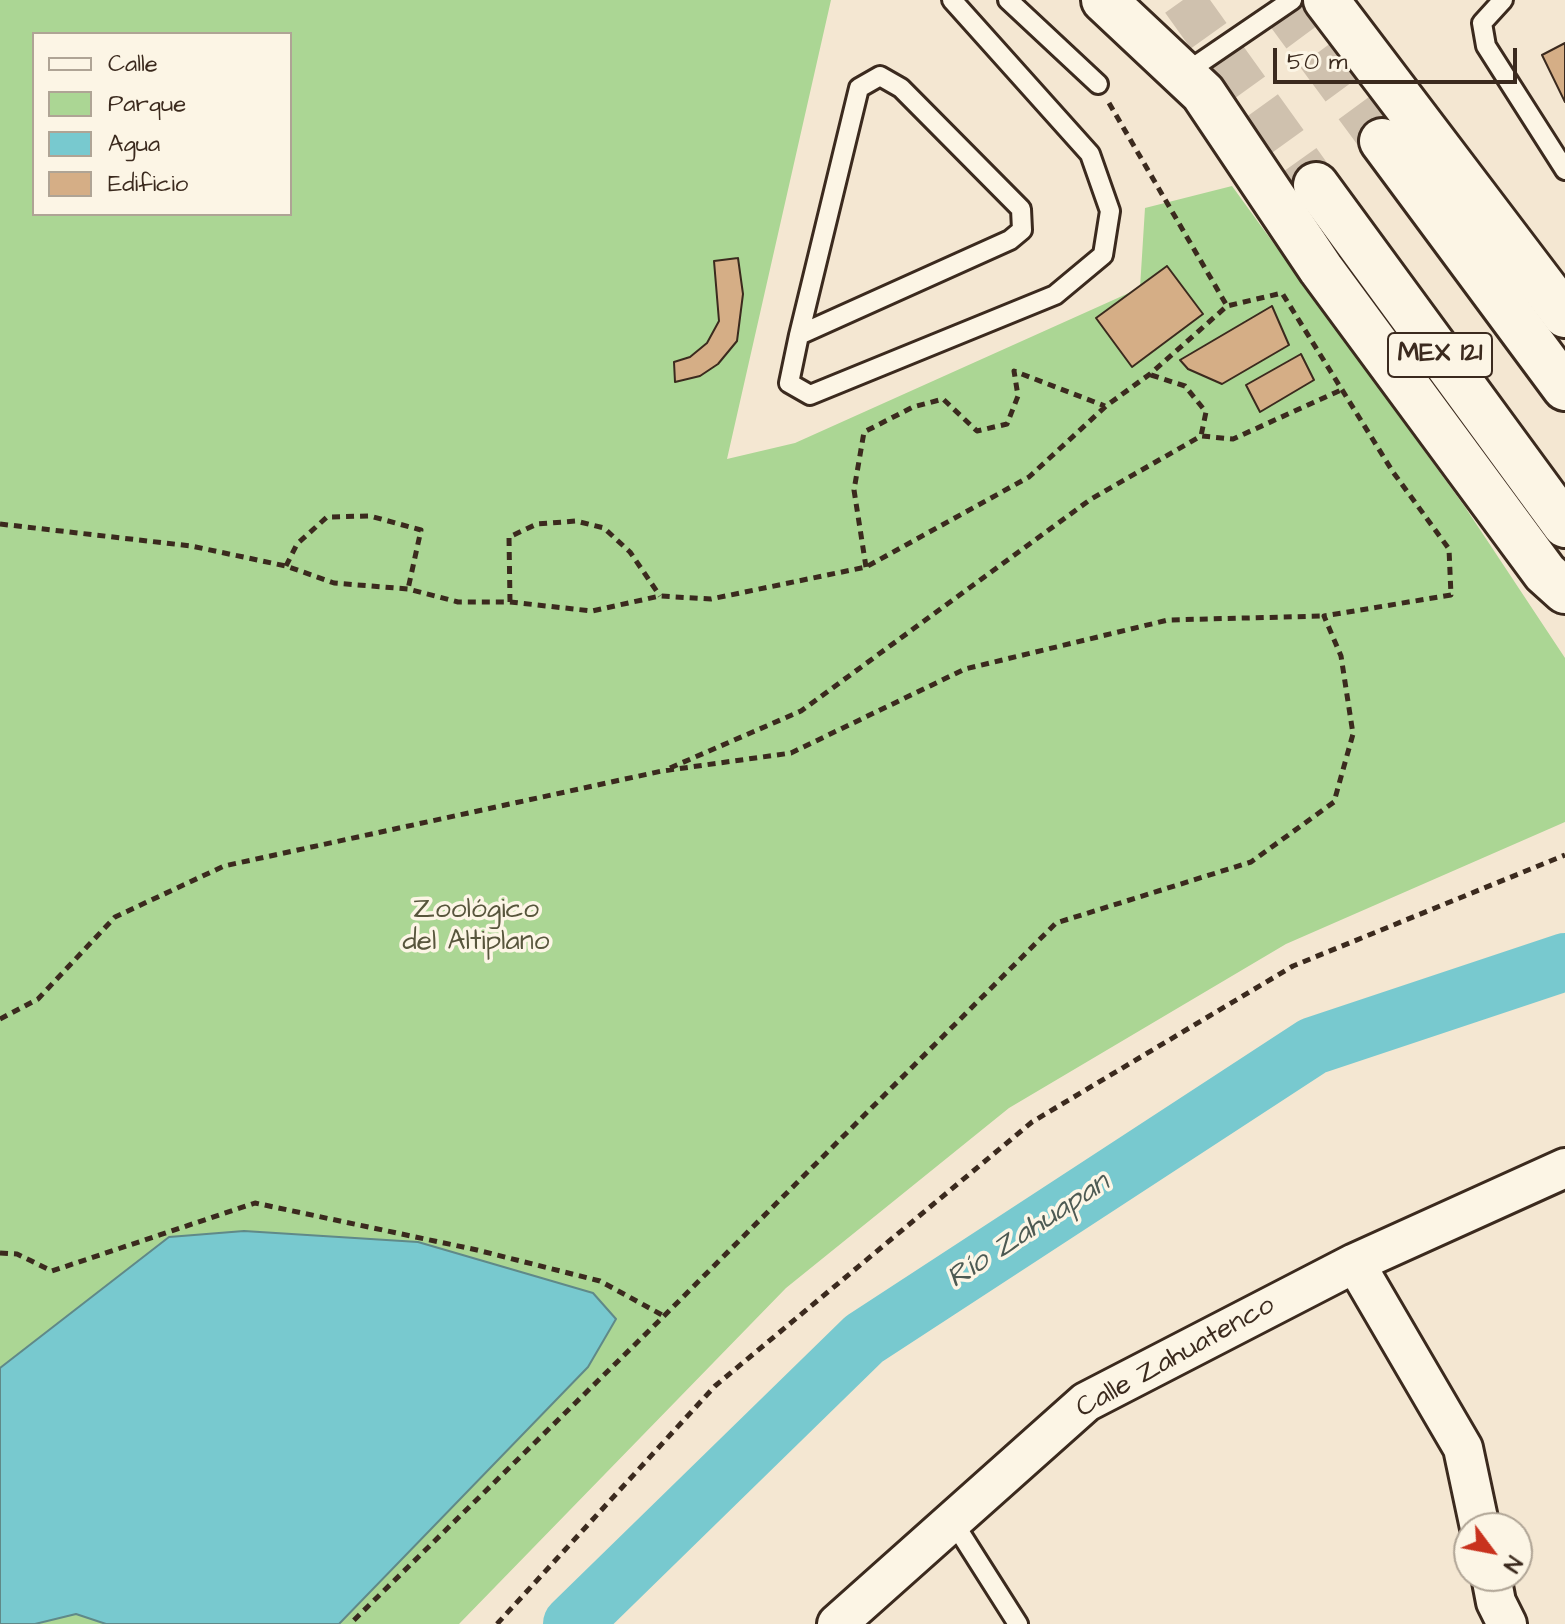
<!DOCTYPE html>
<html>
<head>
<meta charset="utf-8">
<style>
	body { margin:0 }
	#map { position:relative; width:1565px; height:1624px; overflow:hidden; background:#f4e7d2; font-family:"Architects Daughter",sans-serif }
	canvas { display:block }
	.legend { position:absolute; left:32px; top:32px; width:260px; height:184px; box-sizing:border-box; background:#fcf5e5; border:2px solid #afa495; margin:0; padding:10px 14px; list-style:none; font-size:24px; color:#3b2a1e }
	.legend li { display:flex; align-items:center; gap:16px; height:40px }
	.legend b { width:40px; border:2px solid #afa495 }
	.north { position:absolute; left:1453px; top:1512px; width:80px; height:80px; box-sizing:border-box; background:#fcf5e5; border:2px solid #afa495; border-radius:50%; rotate:122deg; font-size:22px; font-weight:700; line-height:32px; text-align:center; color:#3b2a1e }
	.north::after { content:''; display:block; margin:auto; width:28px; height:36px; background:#c8321e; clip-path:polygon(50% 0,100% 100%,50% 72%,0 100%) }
	.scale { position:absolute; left:1273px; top:48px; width:244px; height:36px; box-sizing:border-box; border:4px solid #3b2a1e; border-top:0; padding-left:10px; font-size:24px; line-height:28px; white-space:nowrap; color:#3b2a1e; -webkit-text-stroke:6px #fcf5e5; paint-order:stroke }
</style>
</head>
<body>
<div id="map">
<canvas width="1565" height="1624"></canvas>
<ul class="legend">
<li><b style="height:10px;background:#fcf5e5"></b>Calle</li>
<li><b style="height:22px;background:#abd694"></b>Parque</li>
<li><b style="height:22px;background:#78c9cf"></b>Agua</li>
<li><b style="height:22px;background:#d5ae86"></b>Edificio</li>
</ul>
<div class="north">N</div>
<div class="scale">50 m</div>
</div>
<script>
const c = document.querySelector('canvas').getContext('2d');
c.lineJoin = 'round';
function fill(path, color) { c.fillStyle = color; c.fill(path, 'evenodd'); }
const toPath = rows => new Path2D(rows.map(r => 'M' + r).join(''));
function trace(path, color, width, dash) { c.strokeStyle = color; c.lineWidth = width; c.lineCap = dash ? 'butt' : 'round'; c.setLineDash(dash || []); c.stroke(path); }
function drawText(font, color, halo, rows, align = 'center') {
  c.font = font + ' "Architects Daughter",sans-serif'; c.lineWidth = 7; c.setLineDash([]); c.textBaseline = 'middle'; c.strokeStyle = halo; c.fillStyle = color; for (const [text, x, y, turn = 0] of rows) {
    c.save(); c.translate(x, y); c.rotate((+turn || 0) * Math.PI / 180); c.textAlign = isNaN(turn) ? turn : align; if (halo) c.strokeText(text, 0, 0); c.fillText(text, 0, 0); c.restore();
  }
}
const green = toPath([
	[0,0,831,0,727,459,795,443,1140,288,1145,208,1232,186,1465,507,1565,658,1565,822,1286,944,1009,1108,786,1288,459,1624,0,1624],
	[34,34,290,34,290,214,34,214]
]);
const water = toPath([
	[244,1231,418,1242,593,1293,616,1319,588,1367,339,1624,106,1624,76,1614,35,1624,0,1624,0,1368,169,1237,244,1231]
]);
const river = toPath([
	[572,1624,864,1339,1313,1046,1565,962]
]);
const building = toPath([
	[1565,43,1565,102,1542,55,1565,43],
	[738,258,743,294,737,341,718,364,700,376,675,382,674,362,690,357,707,343,719,321,714,261,738,258],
	[1167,266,1203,314,1132,367,1096,318,1167,266],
	[1272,306,1289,345,1222,384,1188,369,1180,360,1272,306],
	[1301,354,1314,380,1260,412,1246,385,1301,354]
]);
const primaryTunnel = toPath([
	[1183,0,1316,185],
	[1278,0,1382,141]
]);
const path = toPath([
	[1109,103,1227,306],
	[1151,375,1185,386,1206,412,1201,436],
	[0,524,191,546,286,566,334,583,408,589,458,602,510,602,592,611,660,596,711,599,866,567,1029,477,1106,406,1150,374,1227,306,1282,293,1393,472,1449,549,1451,595,1324,616,1341,656,1353,734,1334,802,1251,862,1056,923,664,1316,350,1624],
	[286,566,297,544,327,517,370,516,421,530,408,589],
	[866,567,854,490,864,432,913,407,943,399,977,431,1007,424,1018,396,1014,371,1105,406],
	[510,602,509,537,537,524,576,521,604,528,630,552,660,596],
	[670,768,801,711,1091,499,1201,436,1233,439,1341,390],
	[0,1019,38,999,115,917,224,866,662,771,791,753,965,669,1168,620,1324,616],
	[0,1253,17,1254,52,1271,255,1203,477,1250,600,1281,664,1316],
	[497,1624,715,1386,1032,1122,1293,966,1565,855]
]);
const lane = toPath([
	[1008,0,1098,84],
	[1503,0,1482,23,1486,46,1565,170],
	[1185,73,1292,0],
	[799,335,1010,240,1022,230,1021,209,901,88,880,76,859,88,799,335,789,383,810,395,1055,295,1103,255,1110,211,1090,154,952,0],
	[952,1520,1018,1624]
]);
const street = toPath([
	[1355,1263,1463,1448,1480,1528],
	[1491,1576,1496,1602,1507,1624],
	[837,1624,1086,1402,1355,1263,1565,1168]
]);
const secondary = toPath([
	[1104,0,1203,93,1321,269,1545,573,1565,591],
	[1326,0,1565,315]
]);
const primary = toPath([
	[1382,141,1565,388],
	[1316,185,1565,525]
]);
const shields = [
	[1440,355,104]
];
const shieldNames = [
	["MEX 121",1440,355]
];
const parkNames = [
	["Zoológico",476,911],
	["del Altiplano",476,943]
];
const streetNames = [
	["Calle Zahuatenco",1176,1358,-29]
];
const waterNames = [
	["Río Zahuapan",1029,1232,-33]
];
fill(green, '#abd694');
fill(water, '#78c9cf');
trace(water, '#608988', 2);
trace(river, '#78c9cf', 58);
fill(building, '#d5ae86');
trace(building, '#3b2a1e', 2);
trace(primaryTunnel, '#cfc1ae', 44, [44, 22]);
trace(lane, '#3b2a1e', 24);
trace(street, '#3b2a1e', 44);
trace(secondary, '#3b2a1e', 50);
trace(primary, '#3b2a1e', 50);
trace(path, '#3b2a1e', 5, [8, 6]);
trace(lane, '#fcf5e5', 18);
trace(street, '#fcf5e5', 38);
trace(secondary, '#fcf5e5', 44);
trace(primary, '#fcf5e5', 44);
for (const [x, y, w] of shields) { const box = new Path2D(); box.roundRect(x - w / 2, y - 22, w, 44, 6); c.fillStyle = '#fcf5e5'; c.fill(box); trace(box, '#3b2a1e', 2); }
drawText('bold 26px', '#3b2a1e', null, shieldNames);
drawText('28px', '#57553c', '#fcf5e5', parkNames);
drawText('28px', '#3b2a1e', '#fcf5e5', streetNames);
drawText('italic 30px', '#4d5a53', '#fcf5e5', waterNames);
</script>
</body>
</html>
